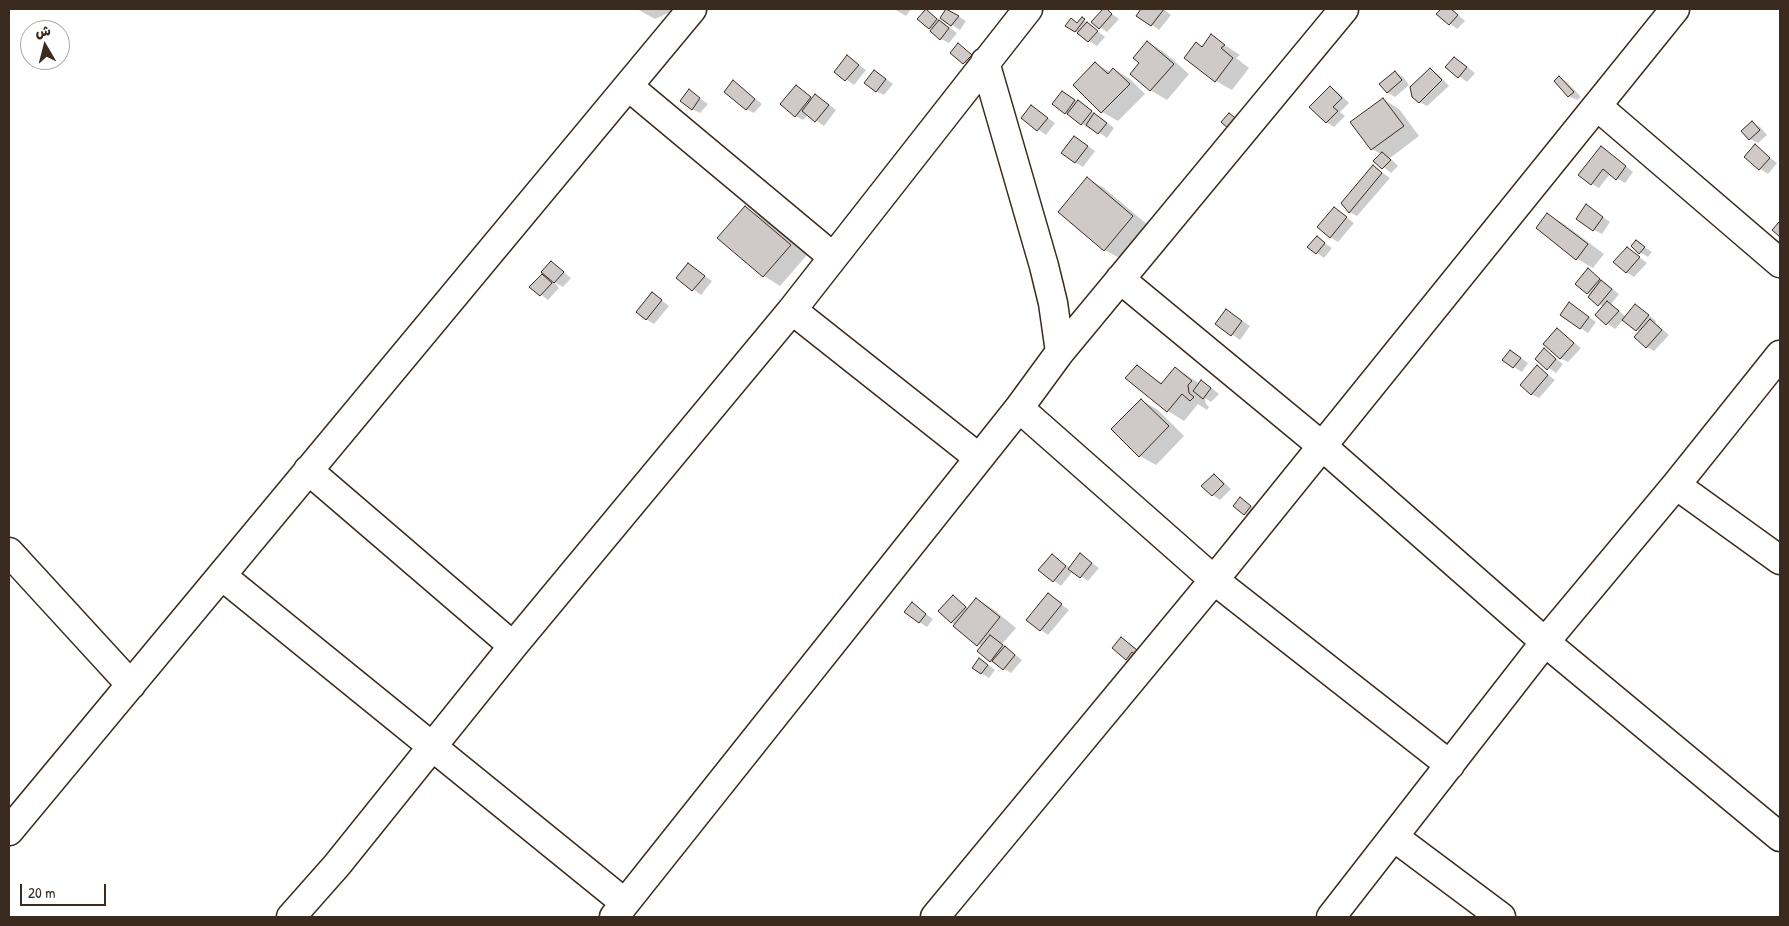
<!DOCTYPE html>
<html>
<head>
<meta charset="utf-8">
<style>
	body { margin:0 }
	#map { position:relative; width:1789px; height:926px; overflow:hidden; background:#fff; font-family:"Patrick Hand","Playpen Sans Arabic",sans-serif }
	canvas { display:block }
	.frame { position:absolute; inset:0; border:10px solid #3b2a1e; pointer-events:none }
	.north { position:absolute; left:20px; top:20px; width:50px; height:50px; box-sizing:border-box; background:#fff; border:1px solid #b1aaa5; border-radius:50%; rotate:352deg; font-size:14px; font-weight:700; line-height:20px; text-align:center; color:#3b2a1e }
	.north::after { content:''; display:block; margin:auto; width:18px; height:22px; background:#3b2a1e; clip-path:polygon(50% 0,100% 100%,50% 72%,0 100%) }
	.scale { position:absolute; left:20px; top:884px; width:86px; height:22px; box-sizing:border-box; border:2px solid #3b2a1e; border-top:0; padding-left:6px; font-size:15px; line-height:18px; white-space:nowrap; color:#3b2a1e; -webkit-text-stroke:4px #fff; paint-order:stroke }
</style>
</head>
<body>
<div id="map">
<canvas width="1789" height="926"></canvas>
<div class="frame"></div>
<div class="north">ش</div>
<div class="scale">20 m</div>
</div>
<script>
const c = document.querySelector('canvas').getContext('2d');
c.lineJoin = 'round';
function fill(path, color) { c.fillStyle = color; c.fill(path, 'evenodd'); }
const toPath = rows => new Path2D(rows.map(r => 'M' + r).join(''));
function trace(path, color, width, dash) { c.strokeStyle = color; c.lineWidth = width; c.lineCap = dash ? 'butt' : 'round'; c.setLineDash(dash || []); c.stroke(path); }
const shadow = toPath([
	[637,9,677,9,655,19],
	[894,9,911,9,906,16],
	[947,9,966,21,960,30,941,18],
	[1105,9,1119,19,1107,32,1093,22],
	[1143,9,1163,9,1171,15,1159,30,1138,15],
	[1443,9,1451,9,1465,21,1457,29,1438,14],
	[926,10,957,33,949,43,941,39,929,28],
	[1082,19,1105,37,1097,46,1075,31],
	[1211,36,1240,55,1236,58,1249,68,1232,90,1216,81,1202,47],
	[1148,42,1164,52,1189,74,1167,100,1150,90,1141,63],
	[959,45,979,60,972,68,951,53],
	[847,57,866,70,854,85,835,71],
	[1455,58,1475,73,1467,82,1447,67],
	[1096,64,1111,72,1114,69,1130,79,1145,94,1118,121,1102,112],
	[1430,70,1438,74,1449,86,1427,106,1419,102],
	[1395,72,1403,77,1409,85,1395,97,1387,92],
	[882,76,893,84,884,95,876,91],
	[1559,77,1567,82,1581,97,1577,100,1569,96],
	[734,82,762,104,754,113,746,109],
	[796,87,813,99,815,96,823,100,836,110,824,126,808,115,803,120,795,116],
	[1330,88,1338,92,1349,103,1340,112,1345,116,1334,127,1326,122],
	[689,91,708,104,700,113,692,109],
	[1063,92,1086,107,1114,128,1107,138,1091,127,1090,129,1082,124,1065,113],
	[1383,99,1399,109,1419,136,1390,158,1398,166,1391,173,1375,160,1381,154,1372,149],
	[1032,107,1055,123,1046,135,1022,118],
	[1752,123,1760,127,1767,135,1758,143,1750,139],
	[1082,142,1095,151,1083,167,1075,162],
	[1755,146,1777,163,1768,174,1760,169],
	[1609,152,1633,172,1625,183,1610,174,1599,188,1592,184],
	[1374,167,1390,178,1357,216,1349,212],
	[1088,179,1104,188,1149,226,1121,259,1105,250],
	[745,207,761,217,807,255,780,286,764,276,719,238],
	[1334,208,1354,223,1338,242,1330,237],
	[1594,211,1610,222,1602,234,1594,230],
	[1548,215,1564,224,1604,254,1593,268,1576,258],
	[1317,238,1332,248,1324,258,1317,253],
	[1636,242,1652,252,1648,257,1640,252],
	[1628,249,1647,263,1634,277,1626,272],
	[552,263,571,278,563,287,554,282,559,288,548,300,531,287],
	[688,264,712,281,701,295,678,278],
	[1588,270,1619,294,1611,304,1626,317,1636,305,1656,321,1655,323,1669,335,1654,351,1647,347,1640,332,1624,319,1615,329,1596,315,1603,307,1587,293],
	[653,294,669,306,654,324,646,319],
	[1570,304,1596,322,1588,333,1580,328],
	[1227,311,1250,326,1240,340,1217,324],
	[1557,329,1581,348,1568,362,1560,358],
	[1544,350,1563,364,1556,373,1536,359],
	[1511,351,1528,363,1522,372,1514,367],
	[1137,366,1163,384,1176,368,1200,384,1201,382,1209,386,1219,394,1211,402,1205,398,1206,404,1209,407,1207,410,1198,404,1184,421,1168,411,1127,378],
	[1537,367,1555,380,1539,398,1531,394],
	[1141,400,1158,410,1184,436,1156,465,1140,456],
	[1214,475,1222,480,1231,489,1220,500,1213,495],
	[1248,504,1258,511,1252,518,1244,514],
	[1081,555,1099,568,1088,581,1073,571,1061,586,1054,581,1052,556,1070,568],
	[1048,595,1069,610,1048,635,1027,620],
	[953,597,969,609,977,599,993,609,1016,628,1002,644,1022,660,1011,673,990,661,982,647,951,622],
	[912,604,933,619,927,627,919,622],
	[1121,638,1129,643,1151,661,1135,663,1127,659,1114,648],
	[987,664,995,670,989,678,981,673]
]);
const building = toPath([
	[926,9,937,19,929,29,917,19,926,9],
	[946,9,959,16,951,26,940,18,946,9],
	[1103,9,1107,9,1112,14,1099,29,1091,22,1103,9],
	[1141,9,1164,9,1151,26,1136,16,1141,9],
	[1441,9,1451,9,1458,15,1449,25,1436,14,1441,9],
	[1082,17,1085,19,1075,32,1065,26,1071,18,1077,23,1082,17],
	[939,20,949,28,940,40,930,31,939,20],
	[1087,22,1098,31,1088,42,1077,33,1087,22],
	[1211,34,1225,45,1221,48,1233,58,1215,82,1184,58,1196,42,1202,47,1211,34],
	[1147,41,1174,64,1150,91,1130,74,1139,63,1133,58,1147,41],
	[958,43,972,55,963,64,950,53,958,43],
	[847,55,859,65,845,81,834,72,847,55],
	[1454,57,1467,67,1458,78,1445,67,1454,57],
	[1095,62,1108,74,1113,68,1130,84,1101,113,1073,85,1095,62],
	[1430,68,1442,80,1419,103,1412,97,1410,87,1430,68],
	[874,70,886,79,876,92,864,83,874,70],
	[1395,71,1402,80,1387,93,1379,84,1395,71],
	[1559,76,1574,92,1568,97,1554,81,1559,76],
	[733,80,755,99,746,110,724,92,733,80],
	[796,85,811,97,795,117,780,104,796,85],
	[1330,86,1342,98,1333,107,1338,111,1326,123,1309,107,1330,86],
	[689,89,700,98,692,110,680,101,689,89],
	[1062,91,1075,100,1065,114,1052,104,1062,91],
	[815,94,829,105,815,122,802,111,815,94],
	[1383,98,1404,126,1371,150,1350,122,1383,98],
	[1078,100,1092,111,1081,125,1067,114,1078,100],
	[1031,105,1048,118,1037,131,1021,118,1031,105],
	[1094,113,1107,123,1098,134,1086,125,1094,113],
	[1229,113,1238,120,1230,130,1221,122,1229,113],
	[1752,121,1760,130,1749,140,1741,131,1752,121],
	[1074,136,1088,146,1075,163,1061,153,1074,136],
	[1755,144,1770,158,1759,170,1744,157,1755,144],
	[1601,146,1626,166,1616,180,1603,169,1591,185,1578,175,1601,146],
	[1382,152,1391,160,1382,169,1373,161,1382,152],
	[1373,165,1382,173,1349,213,1341,203,1373,165],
	[1087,177,1133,216,1104,251,1058,212,1087,177],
	[1586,204,1603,217,1593,231,1576,219,1586,204],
	[745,206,791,245,763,277,717,238,745,206],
	[1334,207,1347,217,1330,238,1317,227,1334,207],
	[1547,213,1588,244,1576,260,1536,228,1547,213],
	[1780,221,1780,237,1772,230,1780,221],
	[1317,236,1325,243,1316,254,1307,247,1317,236],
	[1636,240,1645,247,1639,254,1631,246,1636,240],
	[1627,247,1640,257,1626,273,1613,262,1627,247],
	[551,261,564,272,554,283,541,272,551,261],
	[688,263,705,276,692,291,676,278,688,263],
	[1588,268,1600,279,1587,294,1575,284,1588,268],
	[542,274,552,283,540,296,529,287,542,274],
	[1601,280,1612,289,1598,306,1588,297,1601,280],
	[652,292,662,300,646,320,636,312,652,292],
	[1607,301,1619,311,1606,325,1595,315,1607,301],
	[1569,302,1589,317,1580,329,1560,315,1569,302],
	[1635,304,1649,315,1636,331,1622,320,1635,304],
	[1226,309,1242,321,1231,336,1215,324,1226,309],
	[1650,319,1662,330,1646,348,1634,337,1650,319],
	[1557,328,1574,343,1560,359,1543,344,1557,328],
	[1544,348,1556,359,1547,370,1535,359,1544,348],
	[1510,350,1521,358,1513,368,1502,360,1510,350],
	[1137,365,1161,384,1175,367,1192,381,1188,385,1189,393,1194,397,1190,401,1182,394,1167,412,1125,378,1137,365],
	[1537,365,1548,375,1531,395,1520,385,1537,365],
	[1201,380,1211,388,1203,399,1193,391,1201,380],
	[1141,399,1169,426,1139,457,1111,429,1141,399],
	[1214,474,1224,484,1212,496,1201,486,1214,474],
	[1240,497,1251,506,1244,515,1233,506,1240,497],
	[1080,553,1092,563,1080,578,1068,569,1080,553],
	[1052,554,1066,566,1053,582,1038,570,1052,554],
	[1048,593,1062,604,1040,631,1026,620,1048,593],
	[953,595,966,607,951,623,938,611,953,595],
	[976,598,1000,617,977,646,953,626,976,598],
	[912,602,926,614,919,623,904,612,912,602],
	[990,635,1003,645,990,662,977,651,990,635],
	[1121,637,1143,655,1141,659,1132,652,1126,660,1112,648,1121,637],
	[1005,646,1015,655,1003,670,992,661,1005,646],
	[979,658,988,665,981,674,972,668,979,658]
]);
const minor = toPath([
	[985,62,1044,266,1053,303,1060,352],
	[628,86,833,257],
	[1597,106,1780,263],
	[1120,279,1322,446,1545,642,1780,837],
	[792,310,979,458],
	[1019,408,1214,580,1450,765],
	[308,470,513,646],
	[1676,485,1780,560],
	[9,552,131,685],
	[222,576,625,903],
	[9,831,692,9],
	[1394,837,1501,917],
	[291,917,337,865,513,646,792,310,1028,9],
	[614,917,1019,408,1060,352,1344,9],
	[935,917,1214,580,1675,9],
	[1331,917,1545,642,1676,485,1780,355]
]);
fill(shadow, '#0003');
fill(building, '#cfcac7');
trace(building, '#3b2a1e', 1);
trace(minor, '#3b2a1e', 31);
trace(minor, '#fff', 28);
</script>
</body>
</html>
